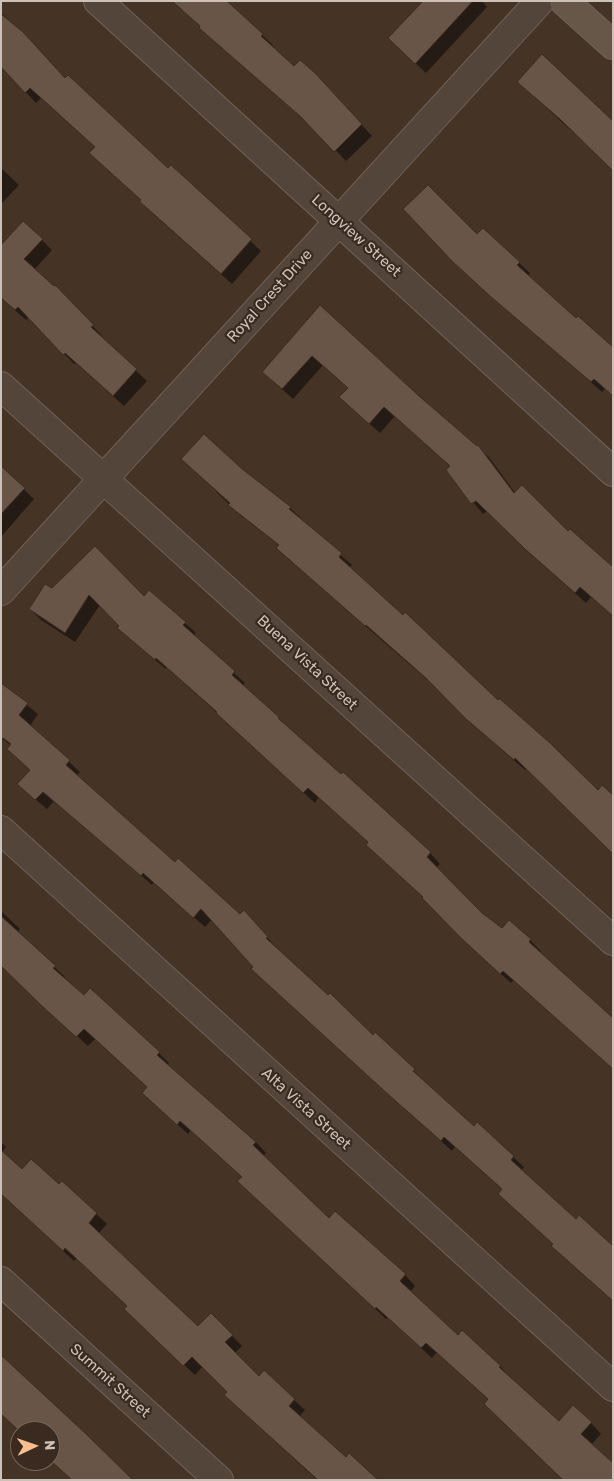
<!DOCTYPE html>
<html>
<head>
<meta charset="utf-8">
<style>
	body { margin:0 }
	#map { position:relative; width:614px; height:1481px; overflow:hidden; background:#453326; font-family:Rubik,sans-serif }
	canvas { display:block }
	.frame { position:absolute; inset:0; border:2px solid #cdc2b9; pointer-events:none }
	.north { position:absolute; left:10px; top:1421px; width:50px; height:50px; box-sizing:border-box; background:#3a2a1f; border:1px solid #75675d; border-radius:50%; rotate:87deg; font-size:14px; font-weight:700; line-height:20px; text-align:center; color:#cdc2b9 }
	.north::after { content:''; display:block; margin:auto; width:18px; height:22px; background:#fcc08f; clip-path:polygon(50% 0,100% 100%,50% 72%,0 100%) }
</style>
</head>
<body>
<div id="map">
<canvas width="614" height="1481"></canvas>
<div class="frame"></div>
<div class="north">N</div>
</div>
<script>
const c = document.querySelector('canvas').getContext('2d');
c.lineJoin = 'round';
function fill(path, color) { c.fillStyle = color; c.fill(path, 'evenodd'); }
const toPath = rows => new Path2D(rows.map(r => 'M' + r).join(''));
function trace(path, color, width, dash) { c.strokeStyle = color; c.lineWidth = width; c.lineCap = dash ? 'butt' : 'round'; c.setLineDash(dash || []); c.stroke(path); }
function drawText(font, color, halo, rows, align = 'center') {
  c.font = font + ' Rubik,sans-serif'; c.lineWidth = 4.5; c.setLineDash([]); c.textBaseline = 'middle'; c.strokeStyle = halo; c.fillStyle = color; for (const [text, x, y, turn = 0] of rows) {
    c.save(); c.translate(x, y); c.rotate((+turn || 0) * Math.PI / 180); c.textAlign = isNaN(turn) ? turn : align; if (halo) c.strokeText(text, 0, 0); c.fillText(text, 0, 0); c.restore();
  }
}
const shadow = toPath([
	[224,1,262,35,273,45,271,47,294,68,326,86,372,136,346,161,311,125,211,38],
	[423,1,482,1,487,7,426,73,400,49],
	[1,13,34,44,66,79,169,170,171,167,261,251,232,284,151,212,96,148,41,98,36,103,1,65],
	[529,92,613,124,613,169],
	[1,168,19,185,1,204],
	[483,230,530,273,528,276,605,389,602,392,465,272,477,236],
	[42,240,52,250,34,270,66,297,103,337,101,338,147,381,124,406,76,363,74,364,29,317,26,320,1,298,1,245],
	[320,307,418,396,489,457,591,597,586,603,537,560,487,511,483,514,447,470,451,467,395,416,380,433,351,408,349,388,323,365,293,399,274,382],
	[204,436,240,469,290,508,301,518,300,520,352,565,349,568,403,617,405,614,498,702,499,700,550,744,598,792,602,787,613,797,613,852,527,768,525,770,477,728,438,689,288,559,278,548,280,546,240,515,183,459],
	[1,468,34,499,1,537],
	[52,590,144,598,185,623,196,633,193,636,245,683,242,686,430,853,440,864,436,868,482,914,502,930,530,940,541,951,511,983,473,949,370,843,319,797,315,803,167,667,166,669,129,638,100,605,75,642,41,620,30,609],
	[1,685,38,714,30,726,80,772,76,776,175,863,240,916,254,923,277,948,276,949,373,1036,376,1034,424,1081,423,1082,474,1128,477,1124,524,1167,521,1171,576,1221,613,1247,613,1301,563,1257,555,1244,503,1190,455,1147,452,1151,402,1106,255,967,212,919,205,927,154,882,152,885,54,801,47,809,29,794,31,770,12,746,1,738],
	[1,911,20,929,17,932,65,977,64,979,84,997,159,1053,169,1063,167,1065,256,1142,266,1153,263,1156,329,1219,335,1213,405,1275,415,1286,410,1292,458,1337,500,1366,510,1377,509,1378,559,1423,591,1423,601,1434,591,1445,489,1400,437,1352,432,1358,388,1317,386,1319,250,1191,243,1177,191,1130,188,1134,154,1103,148,1088,95,1039,88,1046,1,965],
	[1,1142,6,1147,2,1152,22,1171,59,1186,62,1183,96,1214,107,1224,98,1234,198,1328,211,1314,242,1346,235,1353,259,1378,294,1400,305,1410,299,1417,346,1459,376,1480,317,1480,236,1405,229,1392,203,1366,195,1375,136,1320,128,1307,77,1258,74,1261,1,1193]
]);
const building = toPath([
	[172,1,227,1,263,34,261,36,294,66,300,60,315,73,362,124,334,152,301,117,199,28,200,26,172,1],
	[423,1,473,1,415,64,388,38,423,1],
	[1,14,23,32,65,78,68,75,168,168,171,165,252,239,221,274,139,201,141,200,89,153,95,147,30,88,25,93,1,67,1,14],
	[542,54,613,121,613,171,561,120,517,82,542,54],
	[428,185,477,234,483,228,520,262,517,265,576,318,578,316,613,347,613,396,594,379,591,382,490,296,453,262,403,209,428,185],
	[23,221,43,239,24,259,54,286,55,285,94,325,91,327,137,369,113,396,65,353,63,355,18,307,15,310,1,298,1,245,23,221],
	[320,305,419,396,477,446,478,445,514,493,522,485,568,531,570,529,613,567,613,616,580,587,575,593,525,549,476,501,471,504,446,470,450,466,384,407,369,424,339,397,348,388,312,356,282,389,262,372,320,305],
	[204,434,241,468,291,507,289,509,342,553,339,557,403,615,405,612,498,700,499,698,550,743,598,790,602,785,613,795,613,854,515,758,514,760,465,718,427,679,366,625,365,626,276,548,279,545,228,505,230,503,181,459,204,434],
	[1,466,25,488,1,514,1,466],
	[95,546,144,596,149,590,186,622,183,625,235,671,232,675,279,717,278,718,341,774,343,772,431,852,427,857,482,913,502,928,509,920,531,939,529,942,613,1018,613,1069,503,971,500,974,461,938,422,898,423,897,366,845,368,842,308,788,303,793,216,713,217,712,156,658,155,660,117,628,119,626,89,595,65,633,29,609,45,584,52,588,95,546],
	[1,683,28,703,19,715,70,760,66,765,175,862,178,858,240,914,244,910,268,937,266,938,328,995,330,993,373,1035,375,1032,415,1069,413,1071,474,1126,477,1122,514,1156,511,1160,576,1219,579,1215,613,1246,613,1301,551,1246,553,1244,498,1194,502,1189,444,1137,441,1141,390,1096,251,969,253,967,201,909,193,918,143,873,141,876,43,792,35,800,17,784,30,770,7,749,11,744,3,738,1,740,1,683],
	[1,916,56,966,53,968,84,995,90,988,160,1052,157,1055,256,1142,253,1145,329,1218,335,1211,406,1274,400,1281,458,1335,462,1330,501,1366,499,1367,559,1421,573,1405,592,1422,581,1434,613,1463,613,1480,563,1480,484,1404,488,1399,426,1343,421,1348,376,1307,375,1309,237,1181,242,1177,180,1121,177,1125,142,1093,147,1087,84,1029,76,1037,42,1006,1,966,1,916],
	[1,1150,22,1169,31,1159,59,1184,62,1181,97,1213,89,1223,150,1281,198,1326,211,1313,233,1335,225,1342,259,1376,264,1370,295,1399,289,1406,346,1457,349,1453,378,1480,318,1480,224,1395,227,1392,192,1357,183,1366,124,1309,127,1306,65,1248,63,1251,1,1194,1,1150],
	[1,1355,85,1433,133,1480,72,1480,50,1460,50,1431,20,1432,16,1428,1,1414,1,1355]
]);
const street = toPath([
	[98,1,613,472],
	[1,386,613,941],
	[1,591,540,1],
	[1,830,613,1387],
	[1,1281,219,1480]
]);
const secondary = toPath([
	[564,1,613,45]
]);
const streetNames = [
	["Longview Street",356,236,42],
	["Royal Crest Drive",270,296,-48],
	["Buena Vista Street",307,663,43],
	["Alta Vista Street",306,1109,42],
	["Summit Street",110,1381,42]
];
fill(shadow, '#0007');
fill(building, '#695548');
trace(building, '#3b2c21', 1);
trace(street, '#71635a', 30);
trace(secondary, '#71635a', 30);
trace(street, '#54453b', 28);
trace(secondary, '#675749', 28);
drawText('15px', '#cdc2b9', '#3a2a1f', streetNames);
</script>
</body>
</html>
